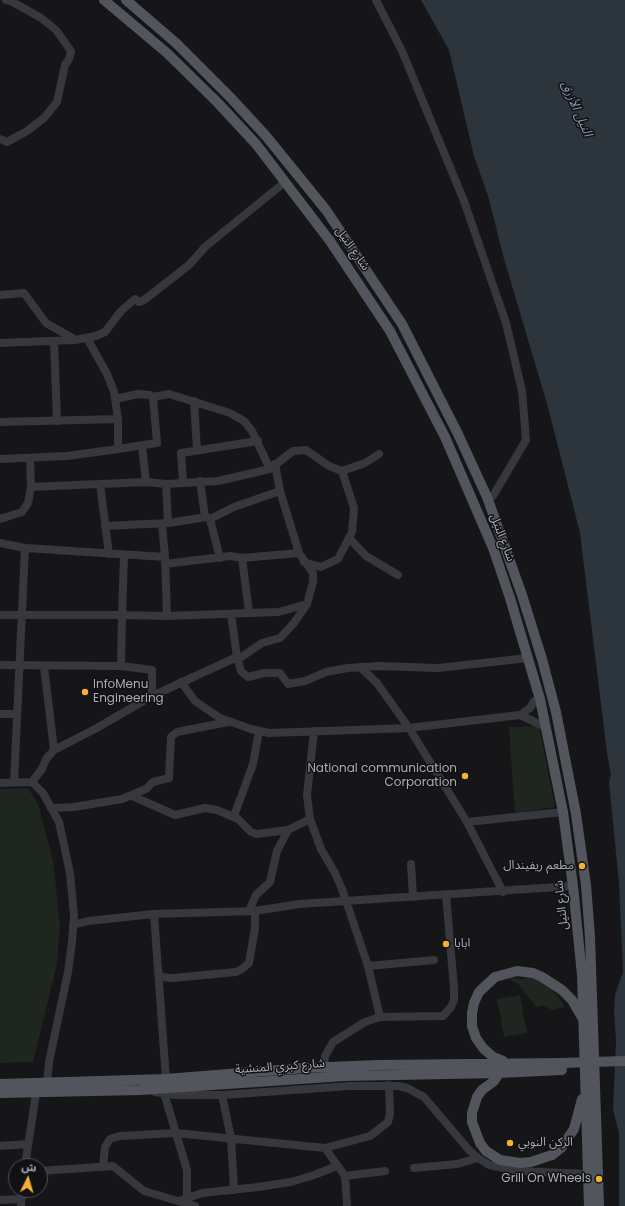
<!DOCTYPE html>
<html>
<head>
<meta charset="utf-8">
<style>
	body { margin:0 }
	#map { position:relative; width:625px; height:1206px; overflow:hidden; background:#161618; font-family:Poppins,"Noto Sans Arabic",sans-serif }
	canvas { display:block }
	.north { position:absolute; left:8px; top:1158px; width:40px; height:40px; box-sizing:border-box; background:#111113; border:1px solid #4d4f55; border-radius:50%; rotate:5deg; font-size:11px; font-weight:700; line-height:16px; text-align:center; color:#a8adb8 }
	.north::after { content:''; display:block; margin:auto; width:14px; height:18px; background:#f2b134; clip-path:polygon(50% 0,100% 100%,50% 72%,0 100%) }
</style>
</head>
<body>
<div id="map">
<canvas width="625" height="1206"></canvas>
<div class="north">ش</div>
</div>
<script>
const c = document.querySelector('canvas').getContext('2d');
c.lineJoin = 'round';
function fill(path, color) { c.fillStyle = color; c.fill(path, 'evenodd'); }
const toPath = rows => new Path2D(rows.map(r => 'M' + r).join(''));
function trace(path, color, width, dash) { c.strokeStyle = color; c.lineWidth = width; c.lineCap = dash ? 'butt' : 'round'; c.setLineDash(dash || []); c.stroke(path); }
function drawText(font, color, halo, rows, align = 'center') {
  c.font = font + ' Poppins,"Noto Sans Arabic",sans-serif'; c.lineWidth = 3; c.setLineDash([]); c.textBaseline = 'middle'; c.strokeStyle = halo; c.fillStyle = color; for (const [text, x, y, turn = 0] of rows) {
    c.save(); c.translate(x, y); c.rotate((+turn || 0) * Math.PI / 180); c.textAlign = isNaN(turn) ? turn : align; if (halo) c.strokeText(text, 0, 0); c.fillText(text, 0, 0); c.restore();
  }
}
const green = toPath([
	[539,726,555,807,515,813,509,727],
	[28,788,38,804,53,860,60,925,57,964,33,1062,0,1063,0,789],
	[531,976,549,986,562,1002,565,1007,552,1010,544,1005,536,1007,518,984,509,979,514,978,523,979],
	[520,995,527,1033,504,1037,497,999]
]);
const water = toPath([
	[421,0,625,0,625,1206,619,1206,619,1133,613,1110,616,1041,614,1011,615,995,623,972,619,883,609,782,611,775,607,753,580,533,548,407,504,259,489,199,474,156,449,50]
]);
const minor = toPath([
	[376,0,402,51,464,201,506,323,522,391,526,440,493,496,487,497],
	[0,139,7,142,27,131,44,118,57,102,65,65,69,59,71,51,56,30,41,18,11,1,6,0],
	[0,295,24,293,46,323,74,339],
	[54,341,57,421],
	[0,343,75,340,96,336,105,332,121,311,135,299,139,302,144,300,189,265,205,247,285,182],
	[115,399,138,394,150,395,153,397,169,394,230,413,244,421,252,431,270,469],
	[194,401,197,450],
	[0,422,118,419],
	[142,446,146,482],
	[118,449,157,443,153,397],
	[0,459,67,456,118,449,118,419,114,392,107,374,87,338],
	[200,481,205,517],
	[183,482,181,453,258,441],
	[100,484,109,554],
	[166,484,168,523],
	[31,487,146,482,166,484,218,481,270,469,293,451,306,450,329,466,342,471,365,463,379,454],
	[0,519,22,512,28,503,31,487,30,458],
	[210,519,234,507,280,491],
	[162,524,165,557,167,616],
	[105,526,168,523,207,517,210,519,220,558],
	[349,538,366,556,398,575],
	[0,543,25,548,165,557],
	[242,558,249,612],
	[304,562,321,567,338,559,352,532,354,508,342,471],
	[165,564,230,556,242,558,299,553],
	[231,614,237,657],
	[0,615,122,615,124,555],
	[237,660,262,643,280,638,294,623,307,604,313,582,313,573,299,553,280,491,275,464],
	[0,665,121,666,122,615,167,616,279,612,307,604],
	[44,666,54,750],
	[121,666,152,670,152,696],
	[360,667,377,683,409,728,467,822,503,892],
	[181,682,195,701,220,718,251,729,269,733,409,728,520,715,546,727],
	[0,714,17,714],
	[520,715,530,708,534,701,540,699],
	[314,731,307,795,310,819,321,849,335,873,342,889,368,966,380,1017,365,1022,333,1042,325,1056,324,1067],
	[14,782,25,548],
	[32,782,42,769,46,759,54,750,95,729,152,696,237,657,241,671,248,677,264,673,280,673,288,684,305,681,326,672,348,668,378,666,438,668,528,658],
	[0,783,32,782,43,793,59,822,70,873,74,916,72,942,68,972,49,1062,47,1084],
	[132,796,175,815,205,808,217,810,238,819,251,832,257,834,288,830,310,819],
	[51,808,74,807,122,799,146,789,153,782,169,778,171,737,177,732,228,722],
	[234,816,253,764,259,731],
	[467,822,563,812],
	[411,864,413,897],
	[249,911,256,895,270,882,277,851,288,830],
	[154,914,166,1079],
	[73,925,88,921,154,914,255,911,299,904,573,886],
	[368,966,434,960],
	[159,974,161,977,172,978,236,972,242,969,249,963,255,928,255,911],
	[380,1017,443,1016,451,1007,454,1000,454,988,446,895],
	[155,1092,176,1095,222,1095,350,1086,398,1086,407,1088,424,1097,469,1150,478,1158,489,1165,518,1171,588,1174],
	[164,1093,187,1170,187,1198],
	[222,1095,231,1138,234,1190],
	[0,1146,28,1144],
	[325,1148,345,1176,347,1206],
	[25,1166,36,1093],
	[103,1167,105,1147,110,1139,120,1136,176,1133,325,1148,370,1136,388,1122,390,1114,389,1085],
	[414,1168,457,1164,478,1158],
	[40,1171,113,1166,144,1191,195,1206],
	[345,1176,385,1171],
	[0,1200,21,1199],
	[179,1201,202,1193,258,1187,291,1182,314,1175,337,1166],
	[21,1206,22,1190]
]);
const major = toPath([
	[104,0,167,53,218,103,256,144,330,241,390,331,445,437,493,548,510,598,540,699,563,812,573,886,582,975,589,1206],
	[126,0,176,43,230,97,266,136,326,210,402,324,458,434,487,497,522,595,542,659,556,712,576,814,586,885,590,937,599,1206],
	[503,1061,493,1057,483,1048,476,1038,472,1026,472,1013,474,1003,479,992,495,977,517,971,533,973,542,977,562,990,572,1000,583,1019],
	[499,1073,494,1081,482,1090,477,1097,472,1113,472,1122,480,1143,486,1151,500,1160,520,1163,531,1162,552,1155,562,1147,574,1129,582,1099],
	[0,1084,166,1079,304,1068,378,1065,561,1063],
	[0,1093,140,1090,344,1076,499,1073,562,1070]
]);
const majorBridge = toPath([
	[561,1063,625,1061]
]);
const markers = [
	[85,692,4,"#f2b134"],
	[465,776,4,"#f2b134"],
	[582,866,4,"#f2b134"],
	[446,944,4,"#f2b134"],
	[510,1143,4,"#f2b134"],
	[599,1179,4,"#f2b134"]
];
const streetNames = [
	["شارع النيل",352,249,55],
	["شارع النيل",502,538,69],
	["شارع النيل",562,905,-96],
	["شارع كبري المنشية",280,1067,-4]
];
const poiNames = [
	["InfoMenu",93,685],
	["Engineering",93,699],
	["National communication",457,769,"right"],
	["Corporation",457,783,"right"],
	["مطعم ريفيندال",574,866,"right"],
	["ابابا",454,944],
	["الركن النوبي",518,1143],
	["Grill On Wheels",591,1179,"right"]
];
const waterNames = [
	["النيل الأزرق",576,109,66]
];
fill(green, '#1e261f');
fill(water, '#2c353c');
trace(minor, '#37383d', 8);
trace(major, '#53555c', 10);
trace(majorBridge, '#53555c', 10);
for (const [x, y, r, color] of markers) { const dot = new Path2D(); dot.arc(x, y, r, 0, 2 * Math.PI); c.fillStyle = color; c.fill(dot); trace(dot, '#111113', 1.5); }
drawText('12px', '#a8adb8', '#111113', streetNames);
drawText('12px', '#a8adb8', '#111113', poiNames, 'left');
drawText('italic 13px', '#7f9bb3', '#111113', waterNames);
</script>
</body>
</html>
